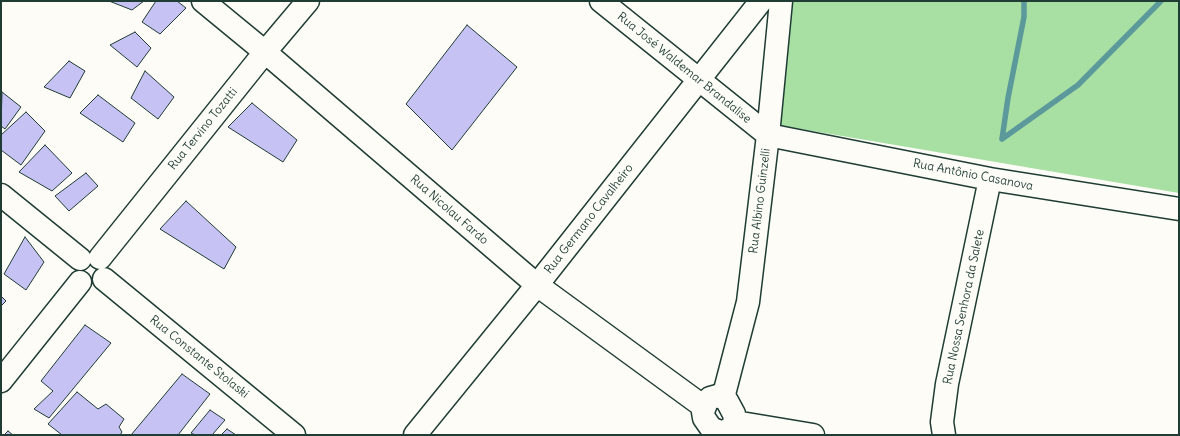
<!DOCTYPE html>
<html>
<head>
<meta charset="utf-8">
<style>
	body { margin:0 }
	#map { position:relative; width:1180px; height:436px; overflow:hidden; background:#fdfcf7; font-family:Delius,sans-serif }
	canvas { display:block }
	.frame { position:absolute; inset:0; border:2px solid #1f3d34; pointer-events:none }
</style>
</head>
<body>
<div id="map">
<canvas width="1180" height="436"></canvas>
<div class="frame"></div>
</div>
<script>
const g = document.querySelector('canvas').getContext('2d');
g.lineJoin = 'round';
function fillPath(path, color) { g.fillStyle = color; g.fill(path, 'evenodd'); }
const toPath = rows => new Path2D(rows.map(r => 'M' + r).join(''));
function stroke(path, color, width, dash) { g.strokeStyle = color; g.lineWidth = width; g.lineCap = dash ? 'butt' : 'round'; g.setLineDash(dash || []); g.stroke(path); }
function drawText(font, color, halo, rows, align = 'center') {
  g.font = font + ' Delius,sans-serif'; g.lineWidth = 3.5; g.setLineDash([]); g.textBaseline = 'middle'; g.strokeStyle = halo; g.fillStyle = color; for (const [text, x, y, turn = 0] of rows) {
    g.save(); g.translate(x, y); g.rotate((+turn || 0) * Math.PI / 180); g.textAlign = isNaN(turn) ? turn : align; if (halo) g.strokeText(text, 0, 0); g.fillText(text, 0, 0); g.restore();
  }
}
fillPath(toPath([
	[788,1,1179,1,1179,193,777,125]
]), '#a8e0a4');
stroke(toPath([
	[1002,139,1078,85,1161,1],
	[1002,139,1008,98,1024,17,1024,1]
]), '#5c999b', 5.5);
const building = toPath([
	[109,1,144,1,132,10,109,1],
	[156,1,177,1,186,8,160,34,142,22,156,1],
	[467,25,517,67,452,150,406,104,467,25],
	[135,32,151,48,137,67,110,45,135,32],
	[69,61,85,71,70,98,44,87,69,61],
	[145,71,174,97,158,119,131,98,145,71],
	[2,92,21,107,5,129,1,126,2,92],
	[98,95,135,123,123,142,80,113,98,95],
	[252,103,297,140,283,162,228,127,252,103],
	[26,112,45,131,21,165,1,150,1,135,26,112],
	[45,145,72,173,52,191,19,172,45,145],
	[86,173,98,186,69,211,55,196,86,173],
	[186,201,236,247,224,269,160,229,186,201],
	[25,237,44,262,26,290,4,274,25,237],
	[1,296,6,301,1,306,1,296],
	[85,325,111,343,49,418,34,409,53,391,41,381,85,325],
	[182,374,210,394,178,435,131,435,182,374],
	[77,392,98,409,106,404,124,419,119,427,122,432,120,435,62,435,48,424,77,392],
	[210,410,225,420,212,435,195,435,191,433,210,410],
	[227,429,236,435,221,435,227,429],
	[8,431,13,435,4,435,8,431]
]);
fillPath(building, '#c6c2f4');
stroke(building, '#1f3d34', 1);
const street = toPath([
	[203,1,265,52],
	[601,1,768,135,990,179,1179,209],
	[723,398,748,302,768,135,781,1],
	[415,435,537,285,761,1],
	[944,435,942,422,947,384,990,179]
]);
const secondary = toPath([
	[265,52,537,285,704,407],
	[1,195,80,259],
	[100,258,265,52,308,1],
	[104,279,294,435],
	[1,381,80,282],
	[717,396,723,398,727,401,734,414,735,422,731,428,724,432,718,431,711,428,704,418,703,412,707,401,710,398,717,396],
	[735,422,813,435]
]);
stroke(street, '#1f3d34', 25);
stroke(secondary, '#1f3d34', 25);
stroke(street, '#fdfcf7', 22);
stroke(secondary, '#fdfcf7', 22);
drawText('12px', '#1f3d34', '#fdfcf7', [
	["Rua José Waldemar Brandalise",684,68,39],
	["Rua Tervino Tozatti",203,129,-51],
	["Rua Antônio Casanova",973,175,11],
	["Rua Albino Guinzelli",760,201,-83],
	["Rua Nicolau Fardo",449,210,41],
	["Rua Germano Cavalheiro",589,219,-52],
	["Rua Nossa Senhora da Salete",964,307,-78],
	["Rua Constante Stolaski",199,357,39]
]);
</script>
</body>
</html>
